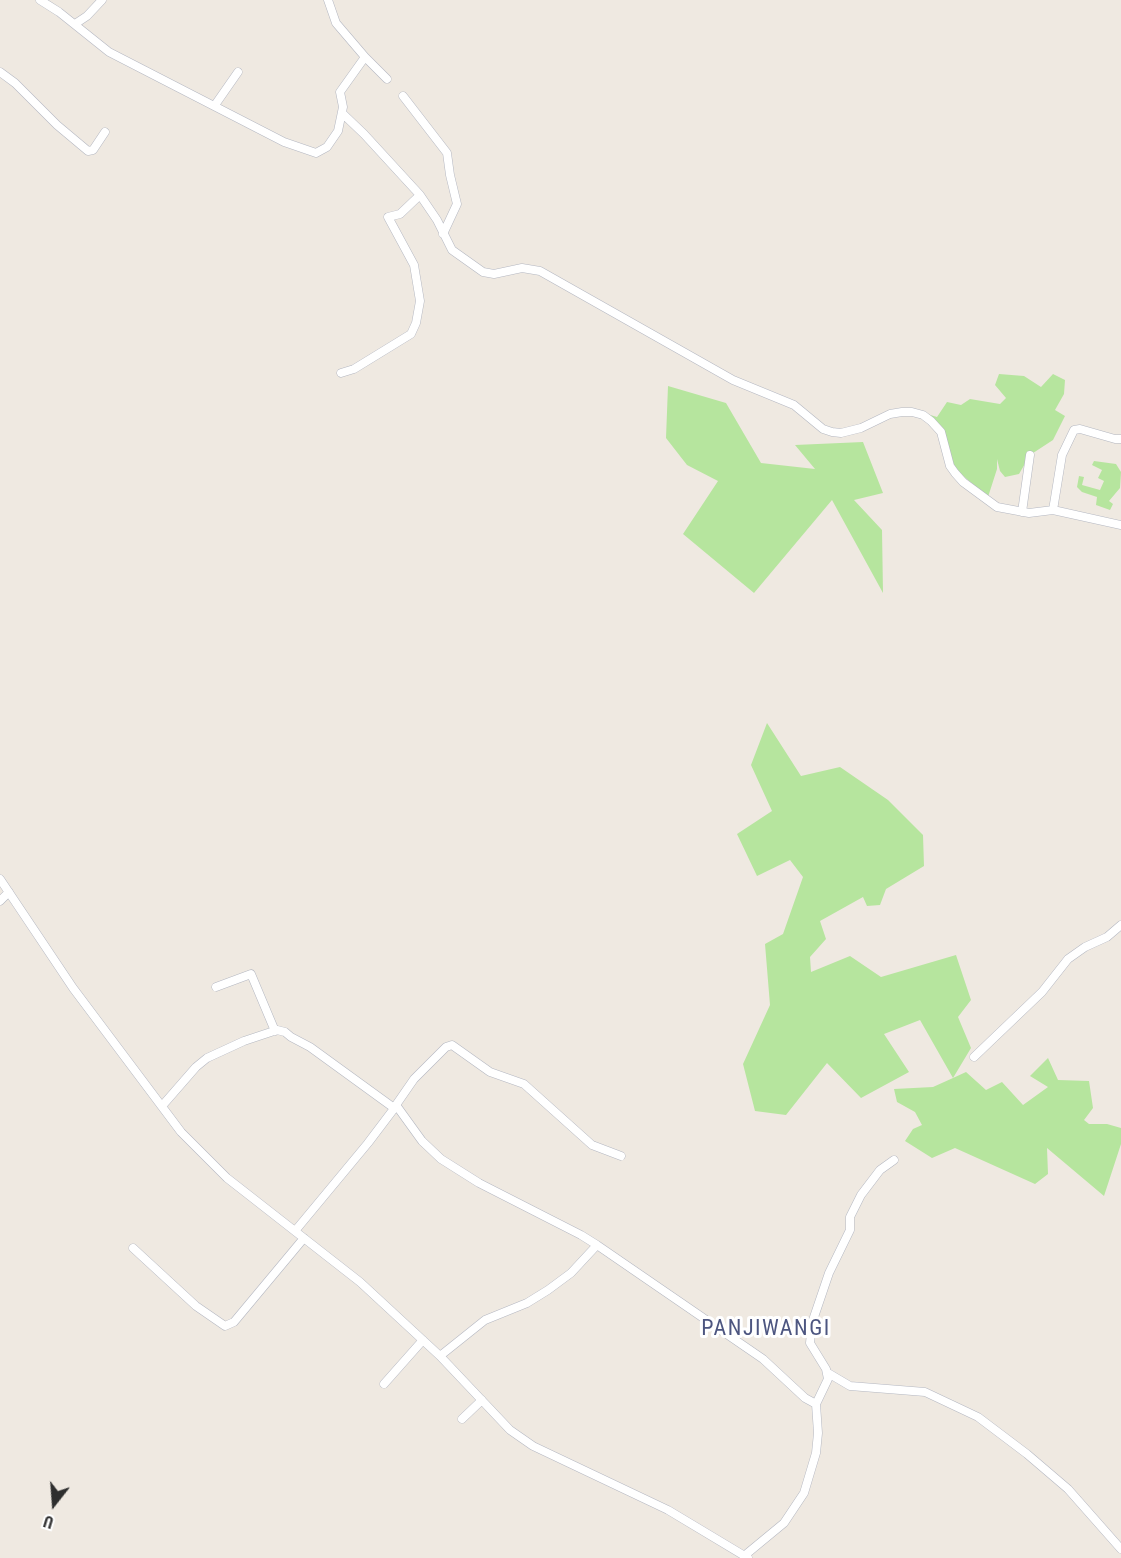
<!DOCTYPE html>
<html>
<head>
<meta charset="utf-8">
<style>
	body { margin:0 }
	#map { position:relative; width:1121px; height:1558px; overflow:hidden; background:#efe9e1; font-family:"Roboto Condensed",sans-serif }
	canvas { display:block }
	.north { position:absolute; left:24px; top:1474px; width:60px; height:60px; -webkit-text-stroke:4px #fff; paint-order:stroke; rotate:197deg; font-size:16px; font-weight:700; line-height:24px; text-align:center; color:#2e2e2e }
	.north::after { content:''; display:block; margin:auto; width:21px; height:27px; background:#2e2e2e; clip-path:polygon(50% 0,100% 100%,50% 72%,0 100%) }
</style>
</head>
<body>
<div id="map">
<canvas width="1121" height="1558"></canvas>
<div class="north">U</div>
</div>
<script>
const g = document.querySelector('canvas').getContext('2d');
g.lineJoin = 'round';
function fillPath(path, color) { g.fillStyle = color; g.fill(path, 'evenodd'); }
const toPath = rows => new Path2D(rows.map(r => 'M' + r).join(''));
function stroke(path, color, width, dash) { g.strokeStyle = color; g.lineWidth = width; g.lineCap = dash ? 'butt' : 'round'; g.setLineDash(dash || []); g.stroke(path); }
function drawText(font, color, halo, rows, align = 'center') {
  g.font = font + ' "Roboto Condensed",sans-serif'; g.lineWidth = 6; g.setLineDash([]); g.textBaseline = 'middle'; g.strokeStyle = halo; g.fillStyle = color; for (const [text, x, y, turn = 0] of rows) {
    g.save(); g.translate(x, y); g.rotate((+turn || 0) * Math.PI / 180); g.textAlign = isNaN(turn) ? turn : align; if (halo) g.strokeText(text, 0, 0); g.fillText(text, 0, 0); g.restore();
  }
}
fillPath(toPath([
	[999,374,1024,376,1041,387,1053,374,1065,380,1064,394,1055,410,1065,416,1053,440,1030,455,1019,474,1005,477,1000,471,997,459,997,469,988,497,955,469,927,414,937,417,947,402,961,405,970,399,1000,404,1006,398,995,385],
	[668,386,726,403,761,463,815,469,795,445,863,442,883,493,854,500,882,530,883,593,832,500,754,593,683,534,718,481,687,465,666,438],
	[1094,461,1116,464,1121,472,1120,488,1109,501,1113,504,1110,510,1096,505,1097,497,1082,492,1077,487,1079,476,1084,477,1082,485,1100,490,1104,481,1098,478,1102,470,1092,465],
	[767,723,801,776,840,767,888,800,923,835,924,866,886,889,880,905,867,906,863,897,820,921,826,939,810,957,811,972,850,956,881,977,956,955,971,1000,958,1017,971,1048,953,1078,966,1072,986,1090,1002,1082,1023,1105,1048,1087,1030,1076,1048,1058,1058,1080,1089,1081,1093,1108,1084,1120,1089,1124,1107,1124,1121,1128,1121,1144,1104,1196,1047,1148,1048,1174,1035,1184,955,1148,932,1158,905,1141,913,1129,922,1125,915,1112,897,1102,894,1089,933,1087,953,1078,920,1020,884,1034,909,1072,861,1098,827,1063,786,1115,755,1111,743,1064,770,1005,765,944,783,934,803,877,790,860,757,876,737,834,772,811,751,765]
]), '#b6e59e');
const street = toPath([
	[40,0,59,12,109,52,284,142,316,153,327,147,338,131,343,107,340,92,365,57,336,23,328,0],
	[75,24,87,16,102,0],
	[365,57,387,79],
	[0,72,15,83,57,125,88,151,93,150,105,132],
	[403,96,447,153,450,175,457,204,443,234],
	[215,105,238,72],
	[343,114,364,134,420,195,437,220,452,250,483,272,494,274,522,268,540,271,733,380,794,405,823,429,832,432,841,433,861,428,890,414,902,412,912,412,923,415,931,421,941,432,950,466,955,473,963,482,997,507,1029,513,1053,510,1121,525],
	[341,373,354,369,411,334,416,323,420,301,414,265,388,217,400,214,420,195],
	[1053,510,1062,455,1074,430,1080,429,1115,439,1121,439],
	[1022,512,1030,455],
	[0,879,73,988,181,1132,227,1178,360,1282,440,1356,510,1430,533,1446,668,1510,748,1558],
	[0,901,9,892],
	[216,987,251,974,275,1031],
	[974,1057,1042,992,1068,959,1085,947,1107,937,1121,925],
	[162,1106,196,1067,207,1058,244,1041,277,1030,285,1032,291,1037,310,1047,394,1108],
	[295,1231,368,1143,396,1106],
	[597,1245,581,1235,479,1183,441,1159,422,1141,396,1105,414,1079,446,1047,452,1045,490,1072,524,1084,592,1145,621,1156],
	[133,1248,196,1306,225,1326,234,1322,304,1238],
	[440,1356,485,1320,527,1303,548,1290,571,1273,597,1245,763,1359,805,1398,816,1404],
	[828,1373,850,1386,925,1392,978,1417,1027,1454,1068,1489,1121,1549],
	[384,1384,423,1340],
	[462,1419,482,1400],
	[744,1556,784,1523,804,1493,816,1453,818,1433,816,1404,828,1379,826,1369,810,1343,812,1323,829,1273,850,1230,850,1217,861,1195,880,1170,894,1160]
]);
stroke(street, '#b4b7c1', 9);
stroke(street, '#fff', 8);
g.letterSpacing = '1.5px';
drawText('22px', '#4d5680', '#fff', [
	["PANJIWANGI",766,1329]
]);
g.letterSpacing = '0px';
</script>
</body>
</html>
